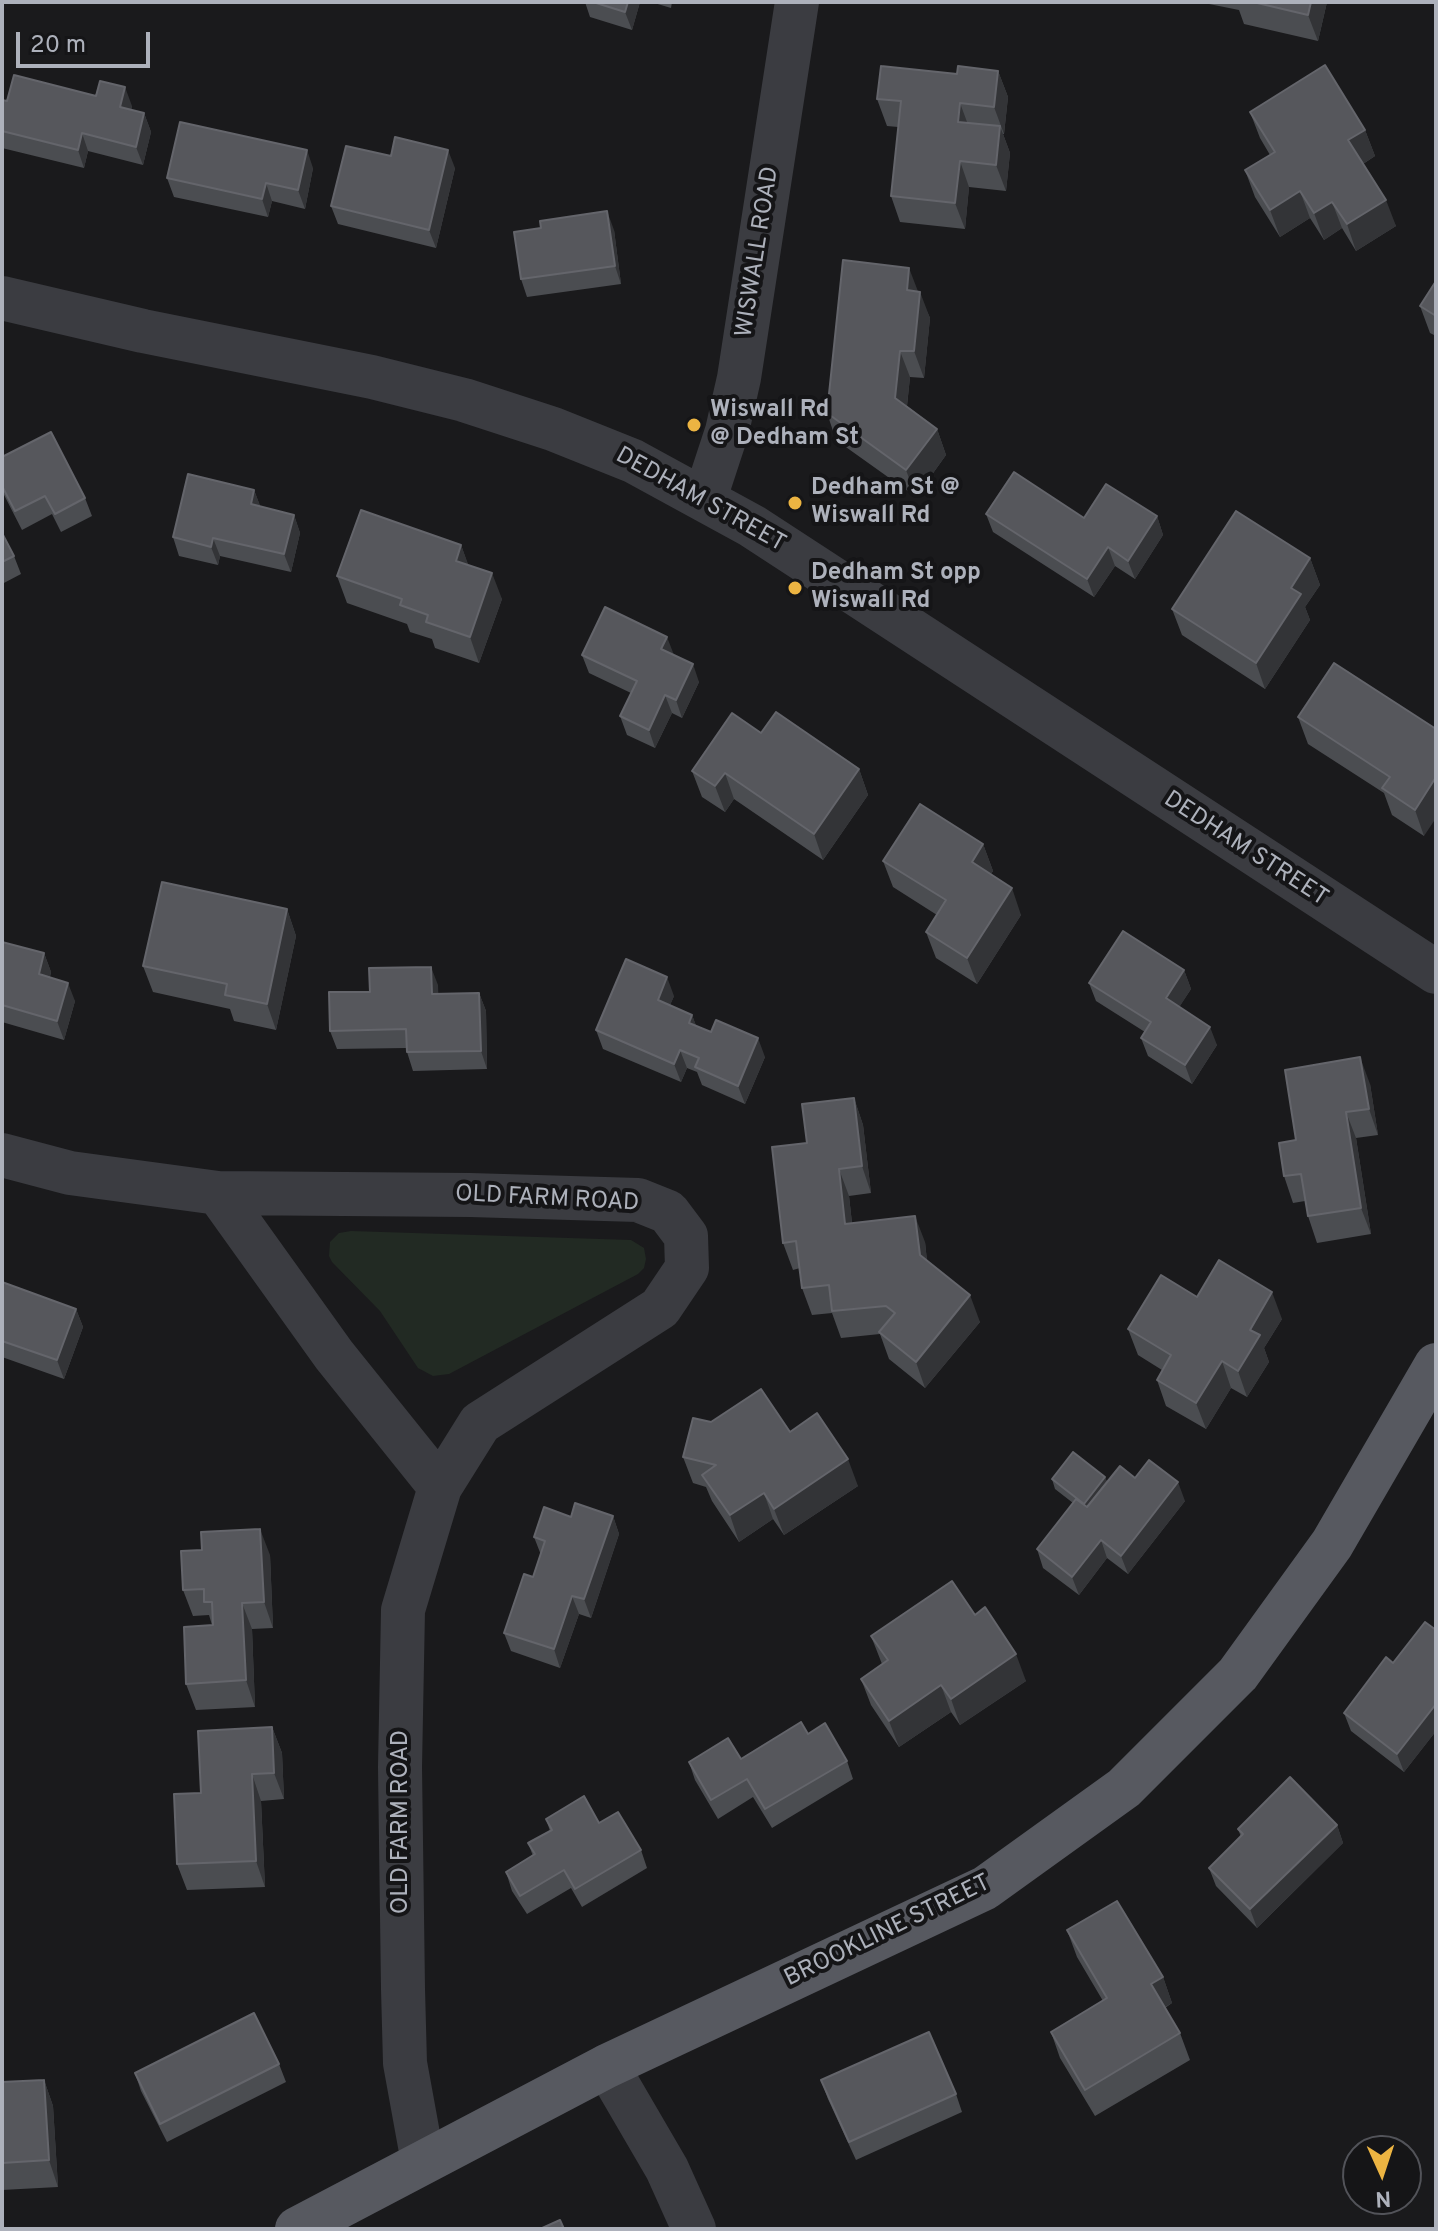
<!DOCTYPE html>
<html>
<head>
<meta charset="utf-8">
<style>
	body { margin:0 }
	#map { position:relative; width:1438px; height:2231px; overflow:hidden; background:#1a1a1c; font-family:Overpass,sans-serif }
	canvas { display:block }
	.frame { position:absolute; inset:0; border:4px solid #adb1bb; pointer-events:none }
	.north { position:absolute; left:1342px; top:2135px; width:80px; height:80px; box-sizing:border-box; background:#151517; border:2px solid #525359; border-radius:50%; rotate:177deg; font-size:22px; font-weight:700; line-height:32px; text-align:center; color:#adb1bb }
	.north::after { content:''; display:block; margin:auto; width:28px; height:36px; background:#ecb442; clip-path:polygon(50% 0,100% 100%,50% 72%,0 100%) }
	.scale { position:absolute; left:16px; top:32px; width:134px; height:36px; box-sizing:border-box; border:4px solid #adb1bb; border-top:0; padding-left:10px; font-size:24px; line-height:28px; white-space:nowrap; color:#adb1bb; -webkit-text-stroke:6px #151517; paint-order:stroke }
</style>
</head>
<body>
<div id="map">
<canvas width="1438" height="2231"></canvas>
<div class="frame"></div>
<div class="north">N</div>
<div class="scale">20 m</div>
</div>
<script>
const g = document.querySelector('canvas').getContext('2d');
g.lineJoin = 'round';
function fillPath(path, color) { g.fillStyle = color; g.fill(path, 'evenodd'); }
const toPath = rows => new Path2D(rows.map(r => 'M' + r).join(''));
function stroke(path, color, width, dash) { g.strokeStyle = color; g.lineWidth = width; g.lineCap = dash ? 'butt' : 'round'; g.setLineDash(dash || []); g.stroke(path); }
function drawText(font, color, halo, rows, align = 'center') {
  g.font = font + ' Overpass,sans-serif'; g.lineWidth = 8; g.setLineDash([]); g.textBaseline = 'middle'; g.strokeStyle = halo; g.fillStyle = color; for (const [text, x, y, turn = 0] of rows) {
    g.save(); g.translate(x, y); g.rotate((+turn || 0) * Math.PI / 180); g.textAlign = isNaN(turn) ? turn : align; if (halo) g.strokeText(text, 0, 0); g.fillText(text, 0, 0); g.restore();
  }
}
fillPath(toPath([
	[351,1231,631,1240,644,1248,646,1259,644,1268,638,1274,449,1374,433,1376,418,1368,380,1311,332,1262,329,1256,330,1242,339,1233]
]), '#222a23');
stroke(toPath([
	[2,298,143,331,372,377,464,400,553,429,633,461,752,526,1436,972],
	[705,498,727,431,739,378,797,2],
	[2,1155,70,1173,218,1193,334,1355,440,1487,403,1610,400,1767,403,1989,405,2063,423,2162],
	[218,1193,470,1195,638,1200,668,1212,686,1236,687,1268,660,1308,480,1423,440,1487],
	[607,2066,667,2169,694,2229]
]), '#3b3c41', 44);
stroke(toPath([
	[297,2229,607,2066,985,1888,1124,1788,1238,1674,1332,1544,1436,1365]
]), '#575960', 44);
fillPath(toPath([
	[585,2,640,2,632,30,590,17],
	[651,2,672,2,671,8],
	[1208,2,1327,2,1318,41,1244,24,1239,10,1209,4],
	[998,71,1008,97,1004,134,1003,134,1010,153,1006,191,969,187,965,229,900,222,891,196,898,127,887,126,877,99,957,74],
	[2,100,132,106,131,110,144,113,151,132,143,165,88,151,84,168,2,148],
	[1250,112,1365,130,1375,156,1363,164,1396,226,1356,251,1342,228,1324,240,1310,218,1280,237,1255,197,1245,170,1270,155,1260,138],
	[391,156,455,168,436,248,338,224,331,206],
	[313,168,305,209,272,201,268,217,174,197,167,178],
	[614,230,621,284,527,297,521,279],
	[1436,281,1436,336,1430,333,1420,306],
	[918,292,930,318,924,378,910,377,907,406,937,429,946,455,916,497,836,440,827,413],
	[2,457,85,498,92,516,61,532,52,514,22,530,2,491],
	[254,490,260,506,294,515,300,533,291,572,220,556,218,565,179,556,173,537],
	[986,514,1084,518,1157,516,1163,535,1135,579,1115,566,1094,597,993,532],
	[2,533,14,556,21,574,2,584],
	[461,545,468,565,502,599,479,663,435,648,432,639,410,632,407,624,347,603,337,576],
	[1310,558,1320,585,1305,607,1310,620,1265,689,1182,635,1172,609],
	[582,655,674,655,699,682,682,718,672,713,655,748,627,735,620,716,631,693,589,673],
	[1298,717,1436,729,1424,836,1392,815,1384,793,1308,744],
	[761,733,859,769,868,795,823,860,734,799,725,812,702,797,692,771],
	[983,844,993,871,991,874,1021,915,977,984,936,958,926,932,937,915,893,887,883,861],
	[287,909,296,936,276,1030,234,1021,230,1009,153,992,143,966],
	[2,942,44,953,51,972,50,977,75,1001,64,1040,2,1022],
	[1184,970,1191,989,1179,1007,1217,1045,1192,1084,1148,1056,1141,1038,1145,1032,1096,1001,1089,983],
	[438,985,438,993,479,993,486,1011,487,1069,413,1071,407,1052,406,1048,337,1049,330,1031,370,992],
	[674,996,670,1005,692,1015,696,1026,765,1057,745,1104,702,1085,697,1072,687,1068,681,1082,603,1049,596,1030],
	[1370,1084,1378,1135,1356,1138,1371,1234,1317,1243,1308,1216,1305,1201,1293,1203,1284,1176,1296,1140],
	[854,1098,863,1125,871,1193,849,1196,852,1223,925,1242,927,1261,980,1322,925,1388,889,1359,880,1334,841,1338,832,1313,812,1315,802,1288,800,1268,793,1270,783,1243,807,1143],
	[2,1282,76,1309,83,1327,64,1379,2,1357],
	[1197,1297,1282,1319,1264,1348,1269,1362,1247,1397,1231,1388,1206,1429,1166,1406,1157,1380,1162,1370,1138,1355,1128,1329],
	[711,1422,790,1432,858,1486,784,1535,773,1519,739,1542,712,1501,706,1487,693,1483,683,1457],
	[1105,1477,1107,1482,1135,1478,1185,1501,1128,1574,1107,1558,1079,1595,1043,1568,1037,1549,1073,1503,1055,1489,1052,1479],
	[613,1516,619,1534,591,1618,579,1614,560,1668,511,1651,504,1633,533,1577,541,1555,534,1537,571,1517],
	[270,1555,273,1628,252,1629,255,1707,196,1710,186,1684,212,1625,209,1615,193,1616,183,1590],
	[975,1615,1026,1681,960,1725,951,1712,899,1747,871,1705,861,1679,882,1664,871,1636],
	[1436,1630,1436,1731,1404,1772,1351,1731,1344,1713,1393,1663],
	[272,1727,282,1753,284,1799,261,1801,265,1887,187,1890,177,1864,201,1793],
	[808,1734,847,1761,853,1779,772,1828,753,1797,718,1819,695,1780,689,1762,741,1759],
	[546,1819,599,1823,641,1850,647,1868,582,1907,571,1888,527,1914,512,1891,506,1872,533,1856,528,1843,550,1831],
	[1337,1825,1343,1843,1257,1928,1216,1886,1209,1868,1241,1837,1238,1829],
	[1067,1930,1163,1977,1172,2003,1165,2008,1180,2033,1190,2060,1095,2116,1060,2058,1051,2032,1103,2001,1077,1957],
	[279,2064,286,2082,167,2142,141,2091,135,2073],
	[44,2080,53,2106,58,2187,2,2190,2,2082],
	[821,2080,956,2094,962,2112,856,2160,828,2099]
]), '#4b4d51');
fillPath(toPath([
	[628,2,640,2,632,30,625,12],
	[1311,2,1327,2,1318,41,1308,15],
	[998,71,1008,97,1004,134,994,107],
	[125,87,132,106,127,125,120,107],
	[960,103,970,130,958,122],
	[144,113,151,132,143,165,136,147],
	[1000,126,1010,153,1006,191,996,165],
	[1365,130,1375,156,1358,167,1348,140],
	[82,133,88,151,84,168,78,150],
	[307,150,313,168,305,209,298,190],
	[448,150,455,168,436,248,429,230],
	[960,161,969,187,965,229,955,203],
	[266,183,272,201,268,217,262,199],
	[1300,191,1310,218,1280,237,1270,210],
	[1386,200,1396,226,1356,251,1347,224],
	[1332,202,1342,228,1324,240,1314,213],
	[607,211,614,230,621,284,615,266],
	[909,268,919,294,907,290],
	[920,292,930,318,924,378,914,351],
	[900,351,910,377,905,424,895,398],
	[937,429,946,455,916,497,906,470],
	[254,490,261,508,251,504],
	[294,515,300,533,291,572,284,554],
	[1157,516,1163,535,1135,579,1128,561],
	[213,538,220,556,218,565,211,547],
	[461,545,471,572,456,561],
	[1108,547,1115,566,1094,597,1087,579],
	[1310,558,1320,585,1305,607,1310,620,1265,689,1256,663,1291,588],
	[492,573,502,599,479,663,470,637],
	[667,637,674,655,661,649],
	[693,664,699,682,682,718,676,700],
	[665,695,672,713,655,748,649,730],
	[859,769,868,795,823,860,814,834],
	[725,773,734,799,725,812,715,786],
	[1436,777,1436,818,1424,836,1415,810],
	[983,844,993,871,981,888,972,862],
	[1012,888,1021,915,977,984,967,958],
	[287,909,296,936,276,1030,267,1004],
	[44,953,51,972,45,992,39,974],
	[431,967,438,985,439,1012,432,994],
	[1184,970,1191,989,1173,1017,1166,998],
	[667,977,674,996,664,1019,658,1000],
	[68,983,75,1001,64,1040,57,1021],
	[479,993,486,1011,487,1069,481,1051],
	[692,1015,699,1033,689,1023],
	[1210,1027,1217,1045,1192,1084,1185,1065],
	[758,1038,765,1057,745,1104,738,1086],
	[680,1050,687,1068,681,1082,674,1064],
	[1360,1057,1370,1084,1378,1135,1369,1109],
	[854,1098,863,1125,871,1193,862,1166],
	[1346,1112,1356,1138,1371,1234,1361,1208],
	[839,1169,849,1196,855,1251,845,1224],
	[915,1216,925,1242,929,1281,920,1255],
	[1272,1292,1282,1319,1264,1348,1269,1362,1247,1397,1238,1371,1250,1330],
	[970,1295,980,1322,925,1388,916,1362],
	[76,1309,83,1327,64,1379,57,1360],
	[1222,1361,1231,1388,1206,1429,1196,1403],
	[848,1459,858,1486,784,1535,774,1509],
	[1105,1477,1109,1487,1087,1513,1084,1504],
	[1178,1482,1185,1501,1128,1574,1121,1556],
	[764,1493,773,1519,739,1542,730,1515],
	[613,1516,619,1534,591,1618,584,1599],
	[260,1529,270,1555,273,1628,264,1602],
	[1101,1540,1107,1558,1079,1595,1072,1577],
	[572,1596,579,1614,560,1668,554,1649],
	[242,1603,252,1629,255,1707,246,1680],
	[1016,1654,1026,1681,960,1725,951,1699],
	[941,1685,951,1712,899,1747,889,1721],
	[1436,1704,1436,1731,1404,1772,1397,1754],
	[272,1727,282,1753,284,1799,274,1773],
	[252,1774,261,1801,265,1887,256,1861],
	[1337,1825,1343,1843,1257,1928,1250,1909],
	[1163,1977,1172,2003,1160,2010,1151,1984],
	[44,2080,53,2106,58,2187,49,2160]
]), '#333437');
const building = toPath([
	[593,2,628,2,625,12,593,2],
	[1253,2,1311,2,1308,15,1253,2],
	[1325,65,1365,130,1348,140,1386,200,1347,224,1332,202,1314,213,1300,191,1270,210,1245,170,1275,152,1250,112,1325,65],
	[881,66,957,74,958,66,998,71,994,107,960,103,958,122,1000,126,996,165,960,161,955,203,891,196,901,101,877,99,881,66],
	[14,75,96,96,100,81,125,87,120,107,144,113,136,147,82,133,78,150,2,131,2,100,7,101,14,75],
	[180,122,307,150,298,190,266,183,262,199,167,178,180,122],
	[395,137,448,150,429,230,331,206,346,146,391,156,395,137],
	[607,211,615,266,521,279,514,232,541,228,540,221,607,211],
	[843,260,909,268,907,290,920,292,914,351,900,351,895,398,937,429,906,470,827,413,843,260],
	[1436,281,1436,316,1420,306,1436,281],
	[51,432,85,498,55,514,45,496,15,511,2,486,2,457,51,432],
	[1014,472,1084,518,1106,484,1157,516,1128,561,1108,547,1087,579,986,514,1014,472],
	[188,474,254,490,251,504,294,515,284,554,213,538,211,547,173,537,188,474],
	[361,510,461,545,456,561,492,573,470,637,426,622,428,615,400,605,402,599,337,576,361,510],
	[1236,511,1310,558,1291,588,1301,594,1256,663,1172,609,1236,511],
	[2,533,14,556,2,562,2,533],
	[605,607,667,637,661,649,693,664,676,700,665,695,649,730,620,716,637,681,582,655,605,607],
	[1334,663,1436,729,1436,777,1415,810,1382,788,1390,777,1298,717,1334,663],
	[776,712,859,769,814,834,725,773,715,786,692,771,732,713,761,733,776,712],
	[920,804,983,844,972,862,1012,888,967,958,926,932,946,900,883,861,920,804],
	[162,882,287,909,267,1004,225,995,227,984,143,966,162,882],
	[1123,931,1184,970,1166,998,1210,1027,1185,1065,1141,1038,1151,1022,1089,983,1123,931],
	[2,942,44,953,39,974,68,983,57,1021,2,1005,2,942],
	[626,959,667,977,658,1000,692,1015,689,1023,711,1032,716,1020,758,1038,738,1086,695,1067,699,1058,680,1050,674,1064,596,1030,626,959],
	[431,967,432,994,479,993,481,1051,407,1052,406,1029,330,1031,329,992,370,992,369,968,431,967],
	[1360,1057,1369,1109,1346,1112,1361,1208,1308,1216,1301,1174,1284,1176,1279,1143,1296,1140,1285,1070,1360,1057],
	[854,1098,862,1166,839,1169,845,1224,915,1216,920,1255,970,1295,916,1362,879,1332,895,1313,886,1306,832,1311,829,1285,802,1288,796,1241,783,1243,772,1147,807,1143,802,1104,854,1098],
	[1219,1260,1272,1292,1250,1330,1260,1335,1238,1371,1222,1361,1196,1403,1157,1380,1171,1355,1128,1329,1161,1275,1197,1297,1219,1260],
	[2,1282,76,1309,57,1360,2,1341,2,1282],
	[761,1389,790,1432,817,1413,848,1459,774,1509,764,1493,730,1515,702,1475,716,1465,683,1457,693,1418,711,1422,761,1389],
	[1073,1452,1105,1477,1084,1504,1052,1479,1073,1452],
	[1149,1460,1178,1482,1121,1556,1101,1540,1072,1577,1037,1549,1076,1499,1087,1507,1120,1466,1135,1478,1149,1460],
	[575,1503,613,1516,584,1599,572,1596,554,1649,504,1633,524,1574,533,1577,545,1541,534,1537,544,1507,571,1517,575,1503],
	[260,1529,264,1602,242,1603,246,1680,186,1684,184,1627,213,1625,212,1602,204,1602,204,1589,183,1590,181,1551,202,1550,201,1532,260,1529],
	[952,1581,975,1615,985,1607,1016,1654,951,1699,941,1685,889,1721,861,1679,888,1660,871,1636,952,1581],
	[1425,1622,1436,1630,1436,1704,1397,1754,1344,1713,1386,1657,1393,1663,1425,1622],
	[801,1722,808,1734,825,1723,847,1761,765,1809,747,1779,711,1800,689,1762,728,1738,741,1759,801,1722],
	[272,1727,274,1773,252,1774,256,1861,177,1864,174,1794,201,1793,198,1731,272,1727],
	[1290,1777,1337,1825,1250,1909,1209,1868,1243,1834,1238,1829,1290,1777],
	[584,1796,599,1823,618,1812,641,1850,575,1889,564,1870,520,1896,506,1872,535,1854,528,1843,552,1830,546,1819,584,1796],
	[1117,1901,1163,1977,1151,1984,1180,2033,1085,2090,1051,2032,1107,1998,1067,1930,1117,1901],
	[254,2013,279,2064,160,2124,135,2073,254,2013],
	[929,2032,956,2094,849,2142,821,2080,929,2032],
	[44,2080,49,2160,2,2163,2,2082,44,2080],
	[560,2220,564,2229,540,2229,560,2220]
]);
fillPath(building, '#56575c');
stroke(building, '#64656b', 2);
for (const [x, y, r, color] of [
	[694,425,8,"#ecb442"],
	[795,503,8,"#ecb442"],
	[795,588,8,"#ecb442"]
]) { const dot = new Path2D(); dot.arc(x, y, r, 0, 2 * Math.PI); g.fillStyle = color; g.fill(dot); stroke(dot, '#151517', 3); }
drawText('24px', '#adb1bb', '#151517', [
	["WISWALL ROAD",759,252,-81],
	["DEDHAM STREET",700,501,29],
	["DEDHAM STREET",1245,850,33],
	["OLD FARM ROAD",547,1200,3],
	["OLD FARM ROAD",402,1822,-90],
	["BROOKLINE STREET",888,1932,-26]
]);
drawText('bold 24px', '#adb1bb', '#151517', [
	["Wiswall Rd",710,411],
	["@ Dedham St",710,439],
	["Dedham St @",811,489],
	["Wiswall Rd",811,517],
	["Dedham St opp",811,574],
	["Wiswall Rd",811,602]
], 'left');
</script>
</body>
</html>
